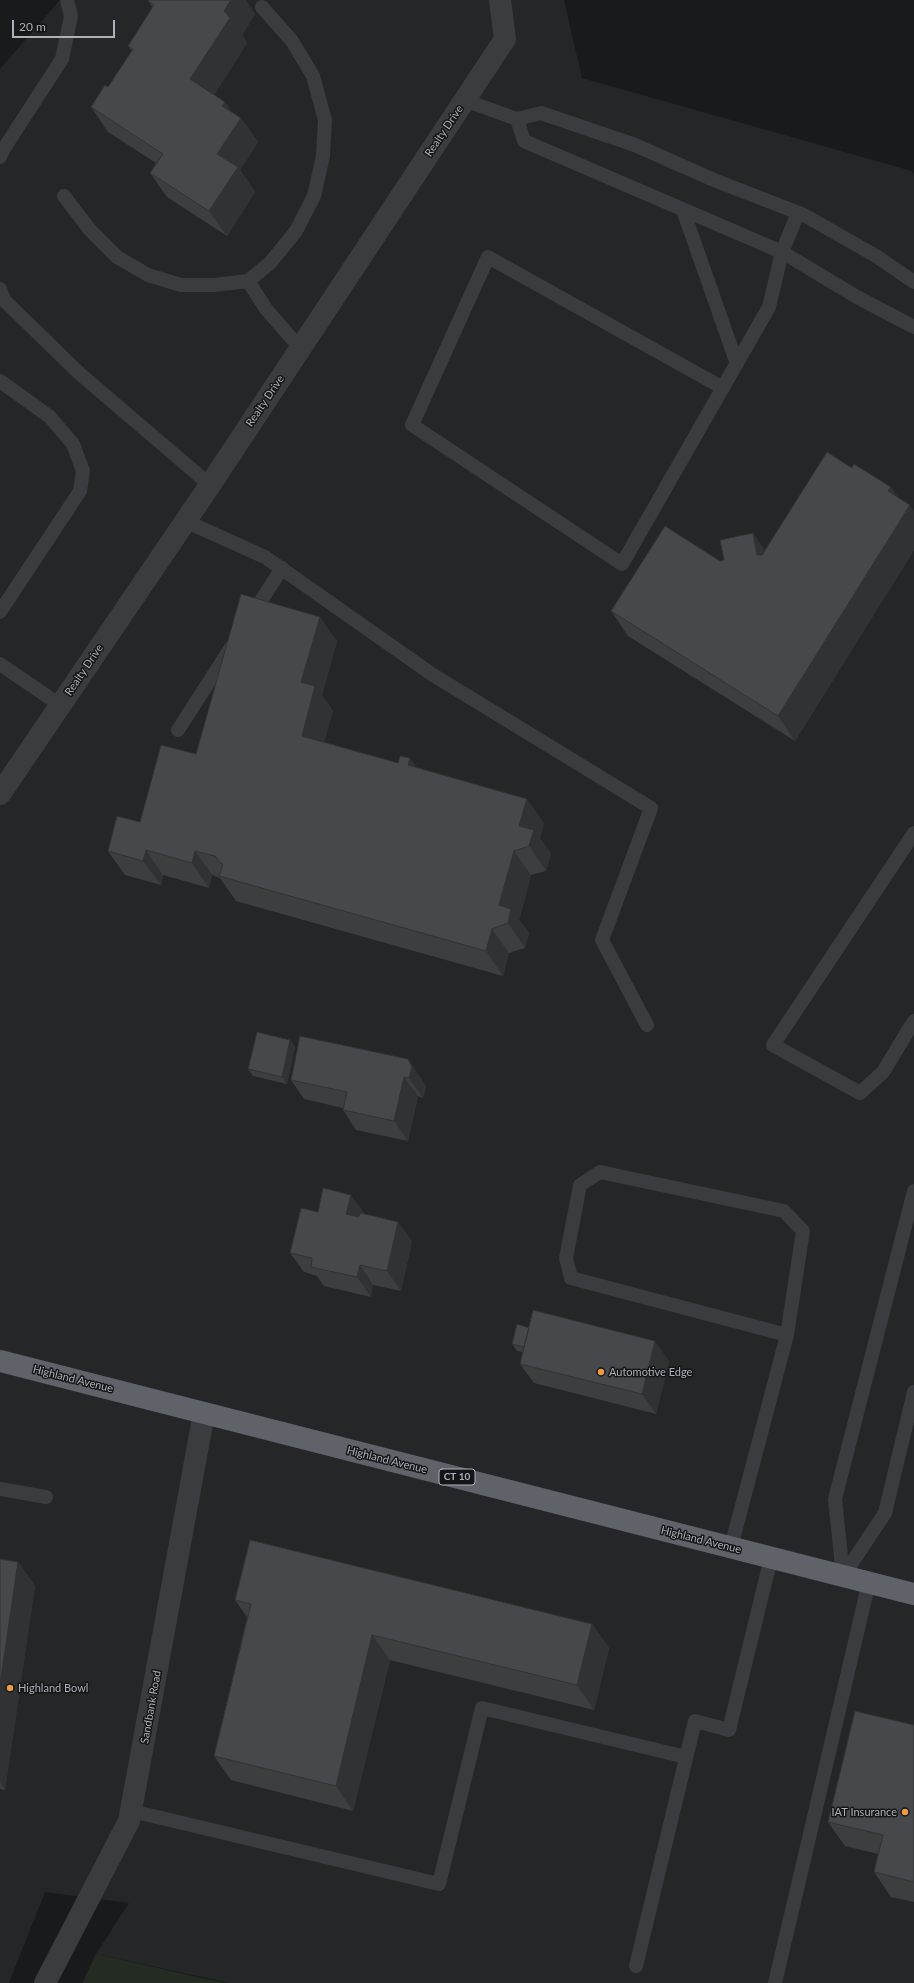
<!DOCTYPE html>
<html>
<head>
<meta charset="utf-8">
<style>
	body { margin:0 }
	#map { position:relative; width:914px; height:1983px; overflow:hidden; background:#191a1b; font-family:Lato,sans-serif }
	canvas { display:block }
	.scale { position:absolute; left:12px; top:20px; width:103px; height:18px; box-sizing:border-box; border:2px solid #acb2ba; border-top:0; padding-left:5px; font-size:12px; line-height:14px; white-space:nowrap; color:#acb2ba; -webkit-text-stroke:3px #141516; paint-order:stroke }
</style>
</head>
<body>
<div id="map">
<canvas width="914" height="1983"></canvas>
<div class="scale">20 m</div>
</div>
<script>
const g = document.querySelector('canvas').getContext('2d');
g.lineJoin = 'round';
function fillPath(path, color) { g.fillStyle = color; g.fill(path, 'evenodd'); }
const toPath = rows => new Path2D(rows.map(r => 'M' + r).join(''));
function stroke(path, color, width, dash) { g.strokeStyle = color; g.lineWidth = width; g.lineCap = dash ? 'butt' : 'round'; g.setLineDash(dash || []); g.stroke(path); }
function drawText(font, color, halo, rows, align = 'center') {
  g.font = font + ' Lato,sans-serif'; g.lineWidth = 3; g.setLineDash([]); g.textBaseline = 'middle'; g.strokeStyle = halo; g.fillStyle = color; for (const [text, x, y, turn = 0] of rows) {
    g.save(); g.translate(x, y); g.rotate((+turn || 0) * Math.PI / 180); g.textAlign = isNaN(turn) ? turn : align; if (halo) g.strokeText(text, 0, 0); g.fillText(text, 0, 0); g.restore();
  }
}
fillPath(toPath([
	[60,0,564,0,582,78,912,171,914,174,914,1983,230,1983,96,1954,129,1903,45,1892,9,1983,0,1983,0,69]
]), '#252628');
fillPath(toPath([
	[96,1954,224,1983,82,1983]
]), '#232b23');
stroke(toPath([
	[464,100,517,119,541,113,635,145,714,180,804,215,876,256,914,282],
	[517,119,524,141,782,252,857,297,914,327],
	[0,157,3,150,62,59,71,16,67,0],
	[64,196,90,230,117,257,148,275,181,285,214,285,248,281,266,309,300,348],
	[683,210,737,364],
	[248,281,270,263,296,231,314,196,323,156,325,120,313,76,292,41,262,7],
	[0,289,4,300,79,373,210,485],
	[0,381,50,417,73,444,83,471,80,491,0,612],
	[723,388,488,257,412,425,622,564,769,307,782,252,798,213],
	[185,521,265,557,433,675,651,808,602,940,647,1025],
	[252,615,282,568],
	[0,664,60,705],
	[178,730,232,646],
	[914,833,773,1045,860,1093,883,1072,914,1021],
	[0,1489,46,1497],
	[731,1547,787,1335,571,1278,566,1258,580,1185,600,1172,784,1211,803,1231,787,1335],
	[843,1576,835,1499,914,1191],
	[843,1576,885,1513,914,1392],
	[132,1811,439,1884,482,1708,686,1757],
	[636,1966,695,1721,729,1730,771,1558],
	[775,1983,869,1582]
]), '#3a3c40', 14);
stroke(toPath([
	[0,794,210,485,505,39,500,0],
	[45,1983,129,1821,204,1413]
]), '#3a3c40', 22);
stroke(toPath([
	[0,1361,914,1594]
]), '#5f6268', 22);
fillPath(toPath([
	[148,1,255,14,242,35,247,43,214,95,225,102,232,113,241,118,258,142,240,170,255,192,227,236,167,197,150,173,156,163,108,132,91,107,108,87,132,51,128,46,153,8],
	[898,497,914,511,914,550,795,741,628,636,611,611,720,561,724,560,753,533,765,551],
	[337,641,322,695,333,711,324,742,416,768,544,823,540,838,551,854,546,871,531,875,519,920,529,933,525,948,509,953,503,976,236,901,220,878,212,875,209,888,163,875,161,885,125,875,108,851,140,822,196,754],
	[300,1036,421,1078,426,1087,423,1098,418,1096,408,1141,356,1130,343,1110,343,1108,304,1099,291,1080],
	[290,1040,295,1047,287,1084,253,1076,248,1069],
	[318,1212,364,1213,412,1241,401,1291,373,1285,371,1297,324,1286,317,1276,304,1272,290,1253],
	[529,1328,669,1361,656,1414,534,1383,520,1364,523,1352,517,1351,512,1344],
	[0,1559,18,1562,35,1586,5,1790,0,1789],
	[235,1600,592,1624,609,1648,594,1710,390,1660,353,1811,231,1780,214,1756,247,1617],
	[914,1725,914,1902,891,1897,874,1872,878,1854,845,1846,828,1822]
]), '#3c3e40');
fillPath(toPath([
	[231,0,246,0,255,14,242,35,247,43,208,104,190,79,224,11],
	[225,102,238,121,241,118,258,142,240,170,255,192,227,236,209,211,217,154,222,106],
	[891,487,907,509,910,505,914,511,914,550,795,741,778,716,888,491],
	[753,533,770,558,757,555],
	[320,617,337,641,322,695,333,711,319,760,302,736,301,682],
	[410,758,427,783,408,765],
	[527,799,544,823,540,838,551,854,546,871,529,846,519,826],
	[146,850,163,875,161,885,143,861],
	[195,851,212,875,209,888,192,863],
	[514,851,531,875,519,920,529,933,525,948,508,923,499,905],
	[492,929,509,953,503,976,486,951],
	[290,1040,295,1047,287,1084,282,1077],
	[408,1059,421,1078,426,1087,423,1098,409,1078],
	[404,1077,418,1096,408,1141,394,1121],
	[351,1195,365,1214,360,1234,346,1214],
	[398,1222,412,1241,401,1291,387,1271],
	[360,1265,373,1285,371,1297,357,1277],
	[655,1341,669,1361,656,1414,642,1394],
	[18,1562,35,1586,5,1790,0,1782,0,1685],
	[592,1624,609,1648,594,1710,577,1685],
	[372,1635,390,1660,353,1811,336,1786]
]), '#313234');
const building = toPath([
	[149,0,231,0,224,11,230,18,190,79,225,102,222,106,241,118,217,154,238,167,209,211,150,173,163,154,91,107,105,85,108,87,133,49,128,46,154,5,148,1,149,0],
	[827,452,852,468,854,464,891,487,888,491,910,505,778,716,611,611,665,526,720,561,724,560,720,540,753,533,757,555,762,555,827,452],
	[241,594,320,617,301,682,315,686,302,736,398,763,400,756,410,758,408,765,527,799,519,826,534,830,529,846,514,851,499,905,511,909,508,923,492,929,486,951,219,876,223,865,215,856,195,851,192,863,146,850,143,861,108,851,117,816,140,822,161,745,196,754,241,594],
	[257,1032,290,1040,282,1077,248,1069,257,1032],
	[300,1036,408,1059,412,1067,409,1078,404,1077,394,1121,343,1110,347,1092,291,1080,300,1036],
	[323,1188,351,1195,346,1214,358,1217,361,1213,398,1222,387,1271,360,1265,357,1277,311,1267,312,1258,290,1253,301,1208,318,1212,323,1188],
	[533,1310,655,1341,642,1394,520,1364,533,1310],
	[517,1324,529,1328,524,1347,512,1344,517,1324],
	[250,1540,592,1624,577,1685,372,1635,336,1786,214,1756,251,1604,235,1600,250,1540],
	[0,1559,18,1562,0,1685,0,1559],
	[855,1711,914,1725,914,1882,874,1872,883,1835,828,1822,855,1711]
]);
fillPath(building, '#46484b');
stroke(building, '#313234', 1);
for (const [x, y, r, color] of [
	[601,1372,4,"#eb9c42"],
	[10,1688,4,"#eb9c42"],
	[905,1812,4,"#eb9c42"]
]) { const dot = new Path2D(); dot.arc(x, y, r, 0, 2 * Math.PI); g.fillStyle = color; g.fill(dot); stroke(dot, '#141516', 1.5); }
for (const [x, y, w] of [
	[457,1477,36]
]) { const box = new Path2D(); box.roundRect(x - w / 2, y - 8, w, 16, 3); g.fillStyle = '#141516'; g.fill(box); stroke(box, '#acb2ba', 1); }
drawText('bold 10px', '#acb2ba', null, [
	["CT 10",457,1477]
]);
drawText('11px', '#acb2ba', '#141516', [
	["Realty Drive",444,131,-56],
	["Realty Drive",265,401,-56],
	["Realty Drive",84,670,-56],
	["Highland Avenue",73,1379,14],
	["Highland Avenue",387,1460,14],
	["Highland Avenue",701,1540,14],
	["Sandbank Road",151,1707,-80]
]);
drawText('11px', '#acb2ba', '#141516', [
	["Automotive Edge",609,1372],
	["Highland Bowl",18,1688],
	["IAT Insurance",897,1812,"right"]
], 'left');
</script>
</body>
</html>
